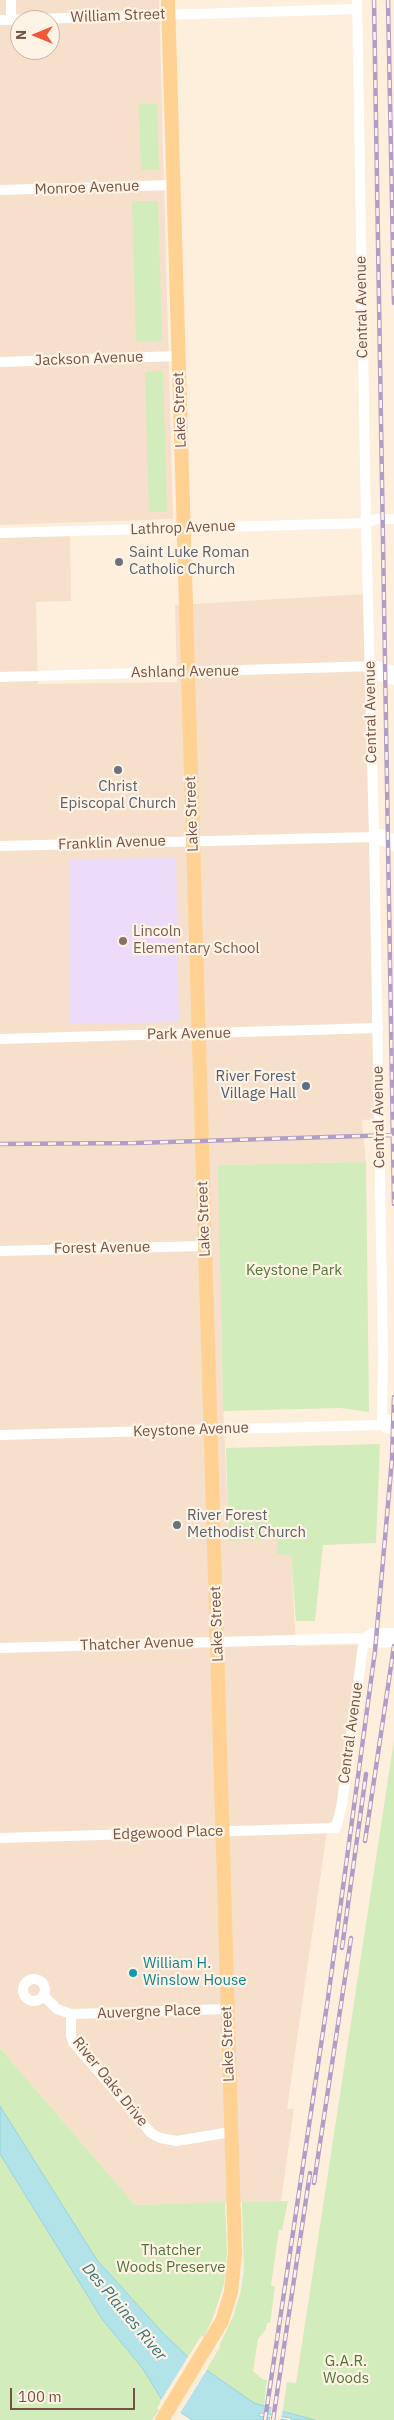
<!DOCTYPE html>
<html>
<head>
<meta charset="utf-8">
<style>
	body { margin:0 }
	#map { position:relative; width:394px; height:2420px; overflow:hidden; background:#feefdd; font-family:"IBM Plex Sans",sans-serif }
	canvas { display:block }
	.north { position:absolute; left:10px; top:10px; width:50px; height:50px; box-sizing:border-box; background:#fff3e5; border:1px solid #c8b3a5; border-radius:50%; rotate:270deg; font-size:14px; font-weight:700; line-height:20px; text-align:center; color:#755344 }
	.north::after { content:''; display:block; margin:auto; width:18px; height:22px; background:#f25738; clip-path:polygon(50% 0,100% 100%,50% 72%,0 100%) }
	.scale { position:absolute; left:10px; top:2388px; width:125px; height:22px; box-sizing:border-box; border:2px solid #755344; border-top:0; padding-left:6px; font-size:15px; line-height:18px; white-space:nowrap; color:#755344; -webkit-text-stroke:4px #fff3e5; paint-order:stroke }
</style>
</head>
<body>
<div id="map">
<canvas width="394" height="2420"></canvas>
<div class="north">N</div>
<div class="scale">100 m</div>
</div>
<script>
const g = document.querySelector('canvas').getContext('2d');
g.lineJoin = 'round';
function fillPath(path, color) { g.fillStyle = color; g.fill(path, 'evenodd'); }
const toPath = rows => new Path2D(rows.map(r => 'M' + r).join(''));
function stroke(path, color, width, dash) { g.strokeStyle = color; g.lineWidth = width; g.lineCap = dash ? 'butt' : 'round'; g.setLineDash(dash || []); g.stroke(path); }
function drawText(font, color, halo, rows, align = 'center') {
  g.font = font + ' "IBM Plex Sans",sans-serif'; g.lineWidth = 4.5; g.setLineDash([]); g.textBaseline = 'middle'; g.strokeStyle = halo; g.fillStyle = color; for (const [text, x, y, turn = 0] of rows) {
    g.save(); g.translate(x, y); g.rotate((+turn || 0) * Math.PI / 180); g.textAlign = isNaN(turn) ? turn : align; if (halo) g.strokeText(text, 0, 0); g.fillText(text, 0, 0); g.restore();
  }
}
fillPath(toPath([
	[0,0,159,0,173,519,0,525],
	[20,20,50,20,50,50,20,50],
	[70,535,71,601,36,602,38,684,177,682,175,605,364,594,376,1119,362,1120,366,1162,219,1165,222,1376,229,1541,277,1540,291,1555,296,1646,359,1645,334,1819,328,1824,287,2109,294,2109,281,2201,135,2205,0,2048,0,538]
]), '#f6e0cb');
fillPath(toPath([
	[176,858,179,1022,70,1024,69,859]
]), '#eddbfa');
fillPath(toPath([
	[139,104,157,104,159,170,141,170],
	[132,201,158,201,162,341,136,342],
	[163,371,167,512,149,512,145,372],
	[366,1162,369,1412,340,1408,223,1411,218,1165],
	[380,1444,376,1543,323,1545,315,1621,296,1621,291,1555,277,1554,277,1540,229,1541,226,1448],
	[394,1740,394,2420,315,2420,283,2410,287,2382,296,2383],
	[0,2048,135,2205,225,2202,227,2253,224,2284,214,2315,204,2337,201,2336,188,2357,161,2332,97,2260,0,2106],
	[0,2154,102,2319,143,2369,157,2391,162,2400,157,2408,159,2410,152,2420,0,2420],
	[288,2201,282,2230,279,2230,271,2285,275,2287,270,2323,267,2323,266,2329,258,2339,253,2371,262,2379,267,2380,264,2406,254,2403,206,2370,220,2347,219,2346,233,2317,240,2294,244,2270,242,2202]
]), '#d2ecbc');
const water = toPath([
	[0,2106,97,2260,162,2332,188,2357,254,2403,315,2420,291,2420,291,2418,259,2413,259,2416,287,2420,192,2420,162,2400,143,2369,102,2319,0,2154,0,2106]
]);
fillPath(water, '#b1e3e8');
stroke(water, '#97d4db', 1);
fillPath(toPath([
	[189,2355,208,2368,179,2415,160,2402],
	[272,2405,283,2408,281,2420,270,2420]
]), '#feefdd');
stroke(toPath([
	[11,0,11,19],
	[357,0,366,523,374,837,383,1353,382,1425],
	[0,20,357,9],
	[0,190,173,185],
	[0,362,179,356],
	[0,533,366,523,376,519,394,519],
	[370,668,377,675,394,680],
	[0,677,377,666,394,671],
	[374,837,394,846],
	[0,846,374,837,381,834,394,839],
	[0,1039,378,1028],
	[0,1251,204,1246],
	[382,1425,388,1429,394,1429],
	[0,1435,382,1425,388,1420,394,1420],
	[364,1638,371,1643,394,1642],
	[0,1648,364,1638,372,1633,394,1633],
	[0,1838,336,1828,342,1804,364,1638],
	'23 1990a11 11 0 1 1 22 0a11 11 0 1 1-22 0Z',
	[43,1995,57,2009,71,2014,71,2036,73,2042,151,2133,160,2138,177,2141,230,2132],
	[71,2014,227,2009]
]), '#fff', 10);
stroke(toPath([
	[162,2420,222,2321,231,2292,235,2252,168,0]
]), '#ffd193', 14);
const rail = toPath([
	[374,0,394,1204],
	[388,0,394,303],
	[0,1144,135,1143,394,1135],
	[365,1841,394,1646],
	[342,1948,366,1774],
	[314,2183,351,1938],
	[265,2420,328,1998,375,1651,392,1459,394,1397],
	[273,2420,310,2173]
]);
stroke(rail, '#b19dc7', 4.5);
stroke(rail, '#fff3e5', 2.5, [8]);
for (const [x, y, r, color] of [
	[119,562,5,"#6b7280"],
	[118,770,5,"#6b7280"],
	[123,941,5,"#8d6e63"],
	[306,1086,5,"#5c6f8a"],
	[177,1525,5,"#6b7280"],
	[133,1973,5,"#0f9aa8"]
]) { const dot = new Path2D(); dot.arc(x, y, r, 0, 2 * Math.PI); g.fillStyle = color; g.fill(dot); stroke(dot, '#fff3e5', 2); }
drawText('15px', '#755344', '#fff3e5', [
	["William Street",118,16,-2],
	["Monroe Avenue",87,188,-2],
	["Central Avenue",362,307,-91],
	["Jackson Avenue",89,359,-2],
	["Lake Street",180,410,-92],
	["Lathrop Avenue",183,528,-2],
	["Ashland Avenue",185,672,-1],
	["Central Avenue",371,712,-91],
	["Lake Street",192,814,-92],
	["Franklin Avenue",112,843,-2],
	["Park Avenue",189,1034,-1],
	["Central Avenue",379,1117,-91],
	["Lake Street",204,1219,-92],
	["Forest Avenue",102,1248,-1],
	["Keystone Avenue",191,1430,-2],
	["Lake Street",217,1624,-92],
	["Thatcher Avenue",137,1644,-2],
	["Central Avenue",351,1733,-82],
	["Edgewood Place",168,1833,-2],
	["Auvergne Place",149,2012,-2],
	["Lake Street",228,2044,-92],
	["River Oaks Drive",110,2082,51]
]);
drawText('15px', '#5b616d', '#fff3e5', [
	["Saint Luke Roman",129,553],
	["Catholic Church",129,570],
	["Christ",118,787,"center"],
	["Episcopal Church",118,804,"center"],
	["River Forest",187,1516],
	["Methodist Church",187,1533]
], 'left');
drawText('15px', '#785e54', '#fff3e5', [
	["Lincoln",133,932],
	["Elementary School",133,949]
], 'left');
drawText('15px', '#4e5e75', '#fff3e5', [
	["River Forest",296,1077],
	["Village Hall",296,1094]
], 'right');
drawText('15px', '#4f7639', '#fff3e5', [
	["Keystone Park",294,1271],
	["Thatcher",171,2251],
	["Woods Preserve",171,2268],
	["G.A.R.",346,2362],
	["Woods",346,2379]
]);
drawText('15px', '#0d838f', '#fff3e5', [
	["William H.",143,1964],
	["Winslow House",143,1981]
], 'left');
drawText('italic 16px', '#37757c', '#fff3e5', [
	["Des Plaines River",124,2312,50]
]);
</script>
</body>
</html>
